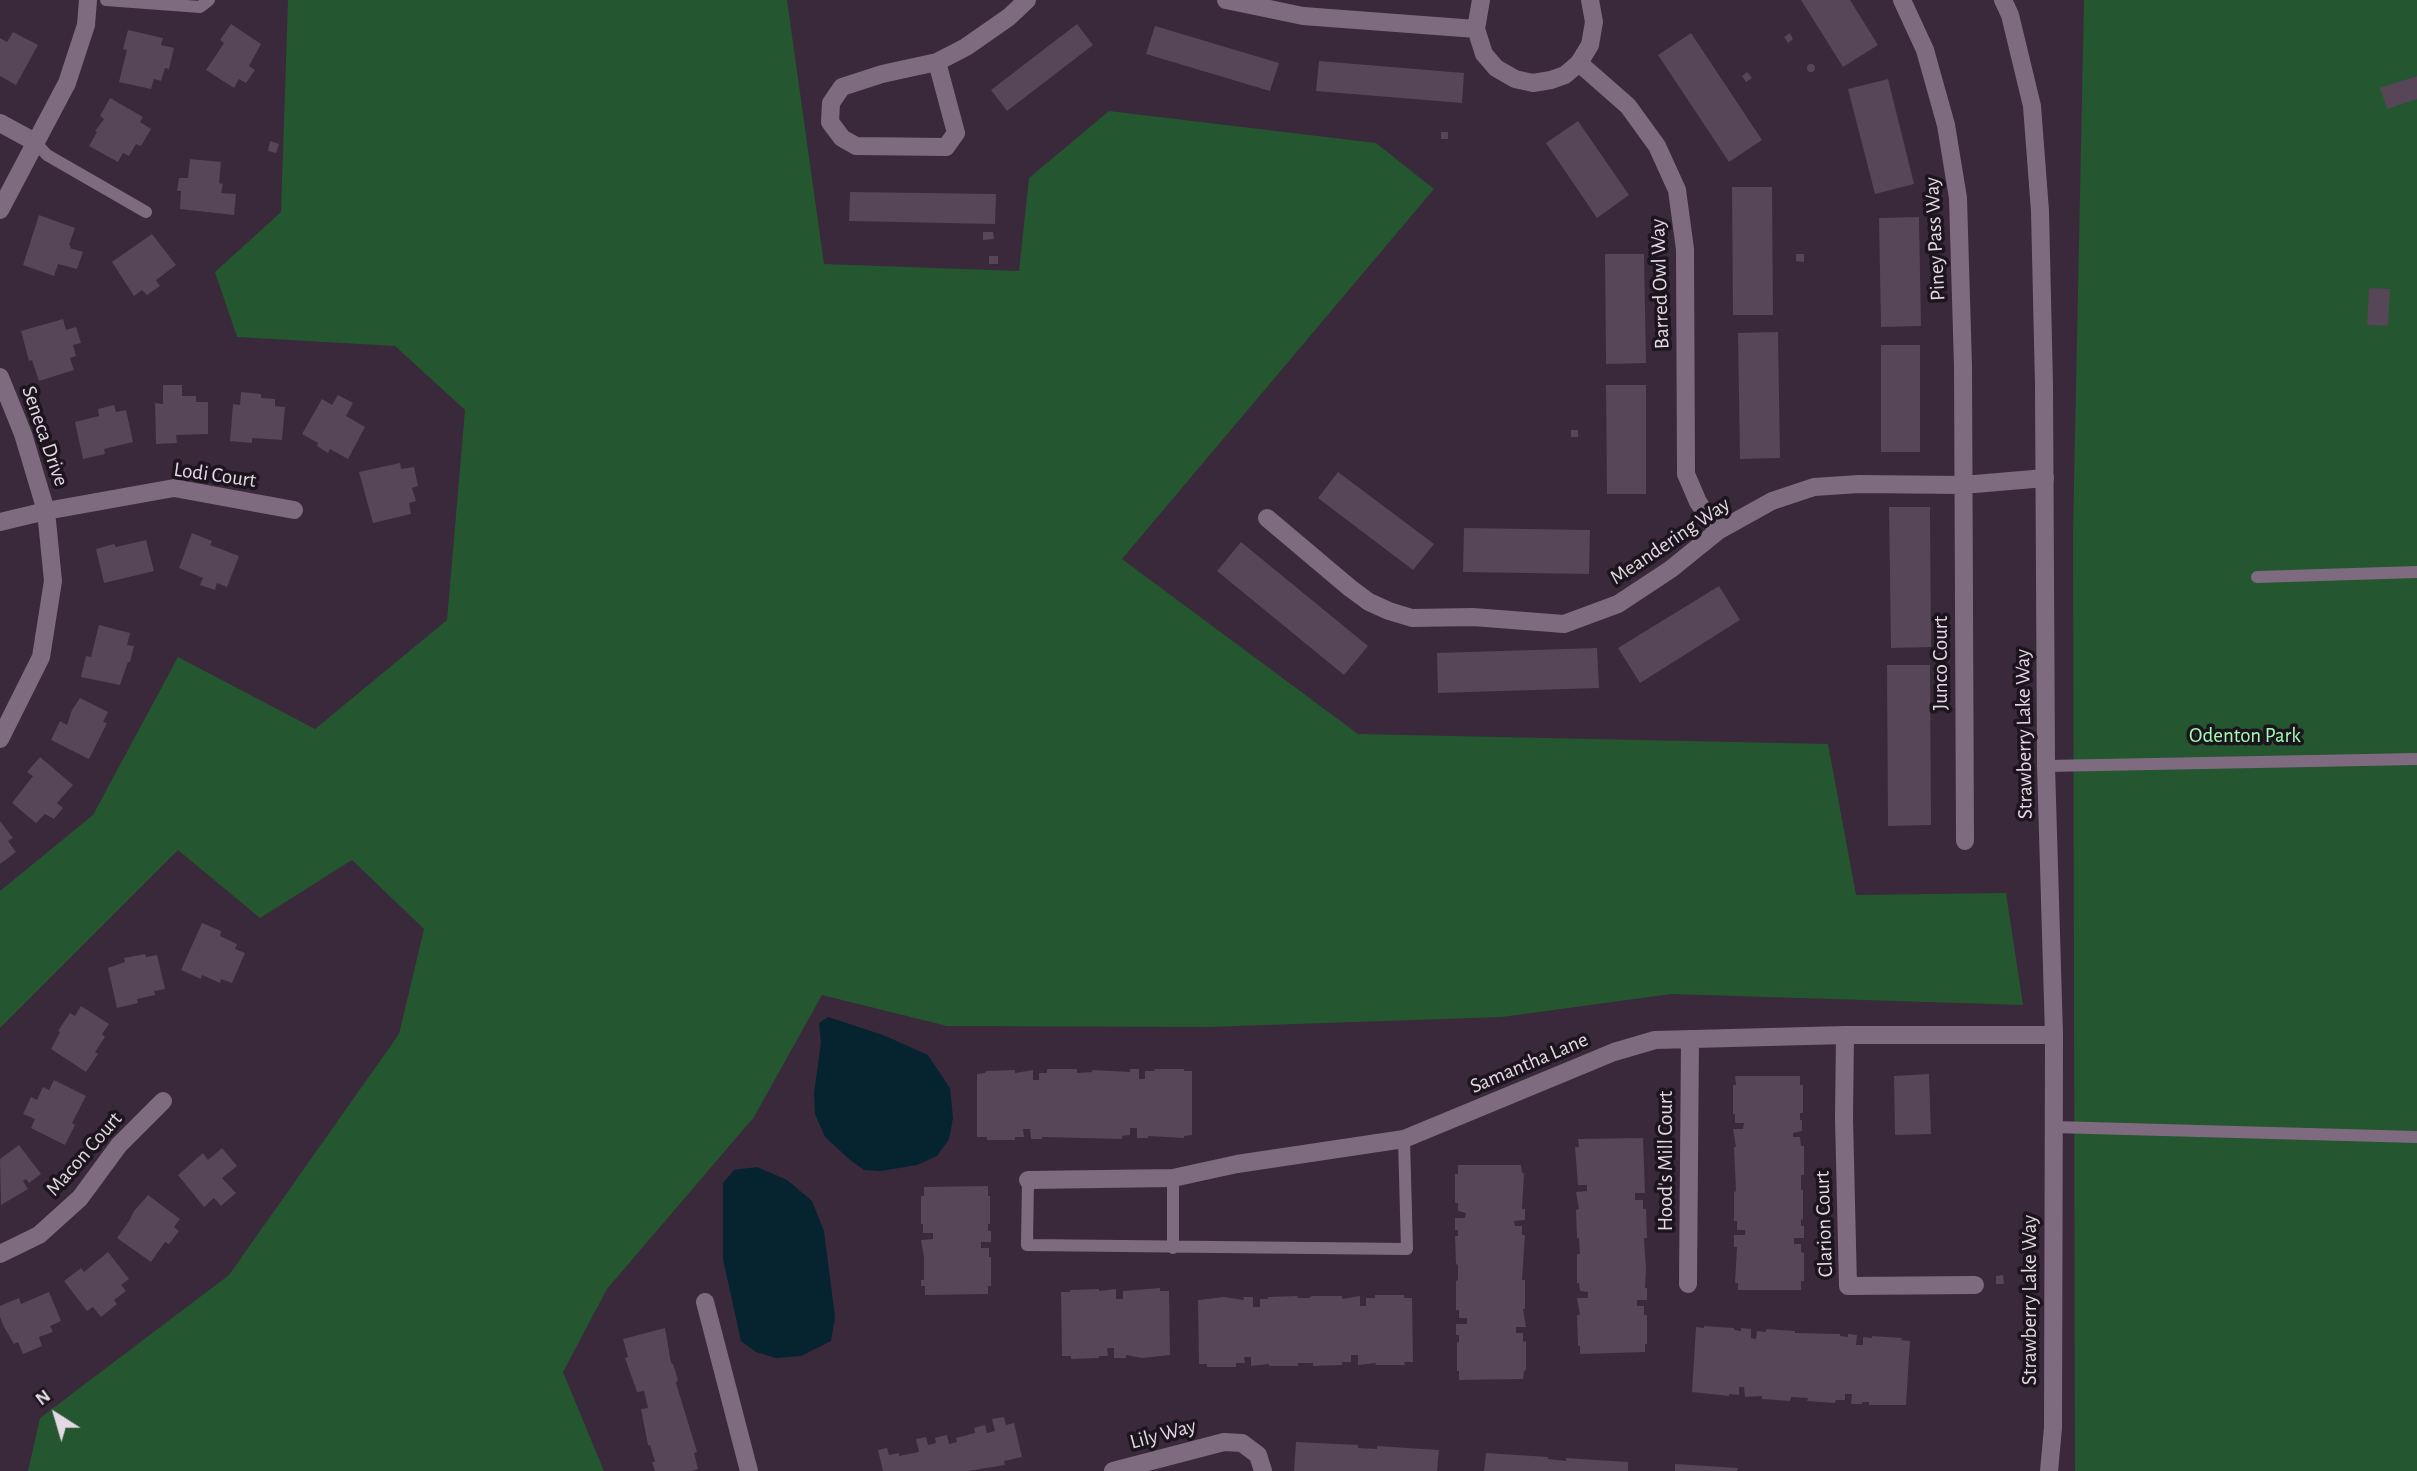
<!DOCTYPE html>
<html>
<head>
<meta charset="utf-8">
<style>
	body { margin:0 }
	#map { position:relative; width:2417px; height:1471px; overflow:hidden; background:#39293b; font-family:"Alegreya Sans",sans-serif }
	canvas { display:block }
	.north { position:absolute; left:21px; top:1380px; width:70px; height:70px; -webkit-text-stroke:5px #1c151d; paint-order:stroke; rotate:323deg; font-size:19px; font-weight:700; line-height:28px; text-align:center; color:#e3d8e3 }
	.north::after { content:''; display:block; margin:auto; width:24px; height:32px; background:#e3d8e3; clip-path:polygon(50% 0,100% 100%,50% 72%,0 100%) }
</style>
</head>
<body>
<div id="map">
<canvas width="2417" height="1471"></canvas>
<div class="north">N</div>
</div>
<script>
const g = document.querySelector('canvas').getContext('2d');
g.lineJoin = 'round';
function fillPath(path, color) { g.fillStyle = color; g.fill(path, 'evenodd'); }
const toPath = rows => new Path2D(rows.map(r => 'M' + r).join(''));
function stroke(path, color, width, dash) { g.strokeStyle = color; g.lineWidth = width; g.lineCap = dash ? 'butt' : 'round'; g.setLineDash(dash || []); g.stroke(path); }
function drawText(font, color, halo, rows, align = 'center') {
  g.font = font + ' "Alegreya Sans",sans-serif'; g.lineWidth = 7; g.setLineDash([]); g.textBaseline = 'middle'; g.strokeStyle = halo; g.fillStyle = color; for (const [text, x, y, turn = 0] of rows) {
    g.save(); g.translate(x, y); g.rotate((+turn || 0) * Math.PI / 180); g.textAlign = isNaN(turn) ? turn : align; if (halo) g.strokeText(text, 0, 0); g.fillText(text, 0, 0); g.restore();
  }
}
fillPath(toPath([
	[288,0,787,0,824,264,1019,271,1029,178,1109,111,1376,143,1434,189,1122,559,1358,734,1828,744,1856,895,2006,893,2023,1005,1671,994,1502,1017,1208,1027,947,1026,822,995,754,1117,607,1289,563,1372,604,1471,28,1471,40,1418,229,1275,399,1034,424,929,352,860,260,918,178,850,0,1028,0,891,93,815,178,657,315,729,447,620,465,410,395,346,237,337,215,272,281,212],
	[2084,0,2417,0,2417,1471,2075,1471,2073,533]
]), '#24562f');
fillPath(toPath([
	[828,1017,883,1035,928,1055,950,1088,953,1118,949,1139,937,1156,917,1165,881,1171,864,1170,849,1159,825,1137,815,1114,814,1093,821,1043,819,1023],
	[757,1167,787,1180,812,1201,824,1231,835,1317,831,1341,801,1356,776,1358,756,1352,741,1341,723,1259,723,1183,734,1170]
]), '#062330');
fillPath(toPath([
	[1801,0,1850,0,1878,45,1843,67],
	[231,24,261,44,249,66,255,70,246,83,239,79,234,88,206,70,224,43,220,40],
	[1077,24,1093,45,1007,111,991,90],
	[1155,26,1279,63,1270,91,1146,54],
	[128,30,163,38,161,45,174,48,169,69,165,68,161,81,154,79,151,89,119,82,127,50,123,49],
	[13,32,38,45,16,85,0,76,0,38,7,42],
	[1691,33,1762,140,1729,162,1658,55],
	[1790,33,1793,39,1788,43,1784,37],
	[1319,61,1464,73,1462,103,1316,91],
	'1807 68a4 4 0 1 1 8 0a4 4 0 1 1-8 0Z',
	[1747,72,1752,78,1746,82,1742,76],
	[2417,76,2417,99,2387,109,2380,88],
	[1888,79,1914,184,1875,194,1848,89],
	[110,98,143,117,140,122,151,129,141,146,136,144,129,156,123,153,118,162,89,146,97,132,95,131,104,119,100,116],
	[1578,121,1629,195,1597,218,1546,143],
	[1441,132,1448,132,1448,139,1441,139],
	[270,141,279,144,276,153,268,151],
	[190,159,221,162,219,183,223,184,221,193,236,194,234,215,180,209,181,191,177,191,179,178,188,178],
	[1732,187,1772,187,1773,315,1733,315],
	[850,192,996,194,995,224,849,221],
	[39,215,75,228,69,245,71,246,70,248,83,252,77,269,58,264,54,276,23,265],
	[1919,217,1921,326,1881,327,1879,218],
	[983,232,993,232,994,239,983,240],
	[152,234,176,265,156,280,160,286,147,295,142,290,134,296,112,262],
	[1605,254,1644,254,1646,363,1606,364],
	[1796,254,1804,254,1804,262,1796,261],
	[989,256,998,256,998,264,989,264],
	[2369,288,2390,289,2388,326,2367,325],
	[63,319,66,330,76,327,81,343,73,345,76,356,70,358,74,370,39,381,32,360,29,361,21,331],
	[1778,332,1780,458,1740,459,1738,333],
	[1881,345,1920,345,1920,452,1881,452],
	[163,385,182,385,182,396,196,396,196,402,208,402,208,434,176,435,177,443,156,444,155,403,163,404],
	[1606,385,1646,385,1646,494,1607,494],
	[241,392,261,394,261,398,275,399,275,406,285,407,282,440,252,438,252,443,230,441,233,404,240,405],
	[338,395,353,403,346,416,365,427,348,459,330,449,328,453,317,446,318,443,302,434,322,399,332,405],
	[114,405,116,412,126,410,133,442,104,449,105,454,83,459,75,422,99,416,98,409],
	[1571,430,1578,430,1578,437,1571,437],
	[400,463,401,469,414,467,418,486,412,488,416,501,409,503,411,514,373,523,359,472],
	[1338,472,1434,544,1413,570,1318,498],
	[1889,507,1930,507,1931,647,1891,648],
	[1464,528,1590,530,1589,574,1463,572],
	[192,533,212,541,210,545,239,556,227,587,217,583,215,590,200,585,203,578,179,568],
	[146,540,154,571,104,583,96,549,114,544,116,547],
	[1241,542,1368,646,1344,675,1217,571],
	[1719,586,1740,620,1640,683,1618,648],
	[99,625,130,633,127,645,134,646,130,662,128,662,120,685,81,677,86,656,91,657],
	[1597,648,1599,688,1438,693,1437,653],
	[1887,665,1930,665,1931,825,1888,826],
	[80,698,108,712,103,722,107,723,89,759,51,740,60,721,67,725,72,710],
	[40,757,73,785,57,803,63,808,54,819,45,814,36,823,12,803,33,776,27,772],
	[0,821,13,838,8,841,16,852,0,864],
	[202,923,221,931,220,936,237,944,235,949,245,953,232,983,221,979,220,983,202,975,201,979,181,970],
	[145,954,146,957,157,955,165,989,154,991,155,995,137,999,138,1003,117,1008,108,968,125,962,124,958],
	[81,1006,109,1024,102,1034,105,1037,95,1052,98,1054,86,1072,51,1049,60,1032,58,1031,70,1013,75,1016],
	[1047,1069,1077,1069,1077,1073,1092,1072,1092,1070,1130,1072,1130,1069,1139,1069,1139,1079,1145,1079,1145,1071,1154,1071,1155,1069,1184,1069,1184,1071,1192,1071,1192,1135,1184,1136,1184,1138,1148,1136,1148,1138,1137,1138,1137,1128,1130,1128,1130,1135,1122,1136,1122,1139,1042,1137,1042,1139,1031,1139,1030,1129,1023,1129,1024,1137,1015,1137,1015,1140,987,1140,987,1137,977,1137,977,1074,985,1073,986,1071,1015,1070,1015,1073,1033,1070,1033,1080,1039,1080,1039,1073,1047,1073],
	[1929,1074,1931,1134,1895,1135,1894,1076],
	[1735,1076,1800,1076,1800,1085,1803,1085,1803,1113,1800,1113,1800,1120,1802,1120,1802,1131,1793,1133,1793,1137,1800,1137,1801,1146,1804,1146,1804,1175,1801,1175,1801,1190,1803,1190,1803,1220,1801,1219,1801,1226,1804,1226,1804,1238,1794,1238,1794,1244,1801,1244,1801,1252,1804,1253,1804,1281,1801,1281,1801,1290,1738,1290,1738,1283,1735,1283,1737,1247,1734,1247,1734,1235,1745,1235,1745,1230,1737,1230,1737,1221,1734,1221,1734,1192,1736,1191,1734,1147,1736,1147,1733,1129,1743,1129,1744,1123,1735,1123,1735,1114,1733,1114,1733,1085,1736,1085],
	[54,1080,86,1096,72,1123,75,1125,65,1145,31,1128,35,1119,23,1114,31,1097,37,1100,43,1087,49,1090],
	[1643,1138,1645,1193,1635,1193,1635,1200,1643,1200,1643,1209,1646,1209,1647,1238,1644,1238,1646,1269,1645,1288,1647,1288,1647,1300,1637,1300,1637,1306,1644,1306,1644,1315,1647,1315,1647,1344,1645,1344,1645,1352,1580,1354,1580,1346,1578,1346,1577,1315,1580,1315,1577,1298,1588,1298,1588,1292,1580,1291,1579,1283,1577,1283,1577,1254,1580,1254,1579,1238,1577,1238,1576,1210,1579,1209,1576,1192,1587,1191,1587,1185,1578,1185,1575,1147,1579,1147,1578,1139],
	[19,1145,41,1174,29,1183,26,1179,23,1181,28,1189,1,1205,0,1159],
	[222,1148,237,1166,222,1178,236,1193,221,1206,214,1198,204,1207,178,1175,203,1153,208,1160],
	[1458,1165,1521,1165,1522,1173,1524,1173,1522,1209,1525,1209,1525,1220,1514,1221,1515,1226,1522,1226,1522,1235,1525,1235,1522,1280,1525,1280,1525,1309,1523,1309,1526,1327,1516,1327,1516,1333,1523,1333,1523,1342,1526,1341,1526,1370,1524,1371,1523,1379,1459,1380,1459,1371,1457,1371,1457,1343,1459,1342,1459,1335,1456,1335,1456,1324,1467,1324,1467,1318,1459,1318,1459,1310,1456,1310,1456,1281,1458,1280,1458,1265,1456,1264,1455,1236,1458,1236,1458,1230,1455,1230,1455,1218,1465,1218,1466,1213,1458,1211,1458,1203,1455,1203,1455,1174,1458,1174],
	[988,1186,988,1196,990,1196,990,1224,988,1224,988,1231,991,1231,991,1242,981,1242,981,1248,989,1248,989,1257,991,1257,991,1286,988,1286,988,1294,925,1295,925,1286,921,1286,921,1280,924,1280,924,1258,921,1240,933,1239,933,1233,923,1233,923,1224,921,1224,921,1196,924,1196,924,1187],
	[148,1195,180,1219,174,1227,179,1231,169,1244,165,1242,151,1262,117,1238,129,1221,134,1211],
	[108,1252,129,1279,121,1285,126,1291,114,1300,117,1304,101,1317,93,1307,87,1311,64,1281,81,1268,84,1272],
	[2003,1275,2004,1284,1996,1284,1996,1276],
	[1160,1288,1160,1291,1169,1291,1170,1355,1142,1358,1126,1355,1126,1358,1114,1358,1114,1348,1107,1348,1108,1356,1099,1356,1099,1358,1071,1359,1071,1356,1062,1356,1061,1292,1070,1292,1070,1290,1099,1289,1099,1291,1116,1289,1116,1299,1123,1299,1123,1291],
	[49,1292,61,1321,50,1326,53,1332,39,1337,42,1346,23,1354,18,1342,14,1344,4,1327,0,1317,0,1306,19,1298,21,1304],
	[1375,1295,1404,1295,1404,1298,1412,1298,1413,1362,1404,1362,1405,1365,1375,1365,1376,1363,1358,1365,1358,1355,1351,1355,1351,1362,1342,1362,1342,1365,1313,1366,1313,1363,1298,1363,1298,1366,1269,1366,1269,1364,1251,1366,1251,1357,1244,1357,1245,1363,1236,1363,1236,1367,1207,1367,1207,1364,1199,1364,1198,1300,1224,1297,1244,1300,1243,1297,1253,1297,1253,1307,1260,1307,1260,1299,1268,1299,1268,1297,1297,1296,1298,1298,1309,1298,1312,1296,1342,1296,1342,1299,1360,1296,1360,1306,1366,1306,1366,1298,1375,1298],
	[1704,1326,1734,1328,1734,1330,1741,1331,1741,1328,1751,1329,1751,1338,1756,1339,1757,1331,1766,1332,1766,1329,1795,1331,1795,1333,1840,1334,1840,1336,1848,1337,1848,1334,1857,1335,1856,1345,1863,1345,1863,1337,1872,1338,1872,1336,1902,1338,1901,1340,1910,1341,1906,1405,1869,1405,1869,1402,1862,1402,1862,1404,1851,1404,1852,1394,1845,1394,1845,1400,1836,1400,1835,1403,1807,1401,1808,1398,1791,1397,1790,1401,1762,1399,1762,1396,1745,1397,1744,1387,1739,1387,1739,1395,1729,1394,1729,1396,1692,1392,1696,1327,1704,1328],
	[665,1328,671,1363,673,1364,678,1380,676,1383,697,1452,694,1453,698,1469,692,1471,655,1471,652,1462,655,1462,650,1445,648,1445,641,1409,648,1408,644,1391,637,1392,625,1358,628,1357,623,1339],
	[1004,1417,1006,1425,1014,1423,1022,1457,1004,1461,1005,1465,968,1471,883,1471,878,1450,887,1448,889,1455,899,1453,899,1456,919,1452,916,1439,926,1437,928,1445,936,1443,935,1438,947,1435,949,1444,957,1442,956,1438,975,1433,974,1428,985,1425,987,1433,995,1431,992,1419],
	[1296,1442,1358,1445,1358,1448,1377,1449,1377,1446,1439,1450,1437,1471,1294,1471],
	[1486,1453,1548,1457,1548,1459,1566,1461,1566,1458,1628,1462,1628,1471,1484,1471],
	[1675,1464,1738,1468,1737,1471,1675,1471]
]), '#574558');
stroke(toPath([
	[106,0,200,7,209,0],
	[35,142,47,155,146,212],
	[2257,577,2417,572],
	[2046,766,2417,759],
	[2054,1127,2417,1137],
	[1173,1178,1173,1248],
	[1028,1180,1027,1245,1407,1249,1404,1139]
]), '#7e6b7f', 12);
stroke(toPath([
	[1226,0,1303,16,1476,29],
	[1481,0,1476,29,1484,54,1496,68,1515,79,1533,83,1551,80,1565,75,1579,63,1590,45,1594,22,1590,0],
	[1902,0,1925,50,1946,125,1958,198,1963,366,1965,841],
	[937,62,956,133,946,147,856,146,842,138,830,122,831,103,842,87,882,74,937,62,966,47,1009,17,1027,0],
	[1579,63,1628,106,1657,146,1677,190,1685,249,1686,474,1698,502,1718,531],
	[0,123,35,142],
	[0,210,67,83,86,25,88,0],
	[0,377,23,434,46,511,53,581,41,657,0,739],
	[1267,518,1350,588,1369,602,1389,611,1412,618,1473,617,1564,624,1618,604,1671,569,1718,531,1772,501,1814,487,1859,484,1963,485,2045,478],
	[0,522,46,511,174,488,294,510],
	[1845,1035,1844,1118,1848,1286,1975,1285],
	[1028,1180,1173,1178,1237,1164,1404,1139,1614,1052,1655,1040,1845,1035,2054,1035],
	[0,1254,39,1235,80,1198,119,1145,163,1101],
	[1688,1284,1690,1039],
	[705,1302,749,1471],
	[1113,1471,1224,1442,1242,1443,1258,1455,1263,1471]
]), '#7e6b7f', 18);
stroke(toPath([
	[2003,0,2010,15,2032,106,2040,211,2044,385,2046,766,2054,1035,2053,1428,2049,1471]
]), '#7e6b7f', 18);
drawText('21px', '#e3d8e3', '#1c151d', [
	["Piney Pass Way",1935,239,-93],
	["Barred Owl Way",1660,284,-92],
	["Seneca Drive",45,436,71],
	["Lodi Court",215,475,8],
	["Meandering Way",1670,541,-34],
	["Junco Court",1941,663,-90],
	["Strawberry Lake Way",2024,734,-91],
	["Samantha Lane",1529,1063,-23],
	["Macon Court",84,1154,-49],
	["Hood's Mill Court",1666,1161,-90],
	["Clarion Court",1824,1224,-92],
	["Strawberry Lake Way",2030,1300,-90],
	["Lily Way",1163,1434,-15]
]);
drawText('21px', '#a2fcb1', '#1c151d', [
	["Odenton Park",2245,736]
]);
</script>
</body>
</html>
